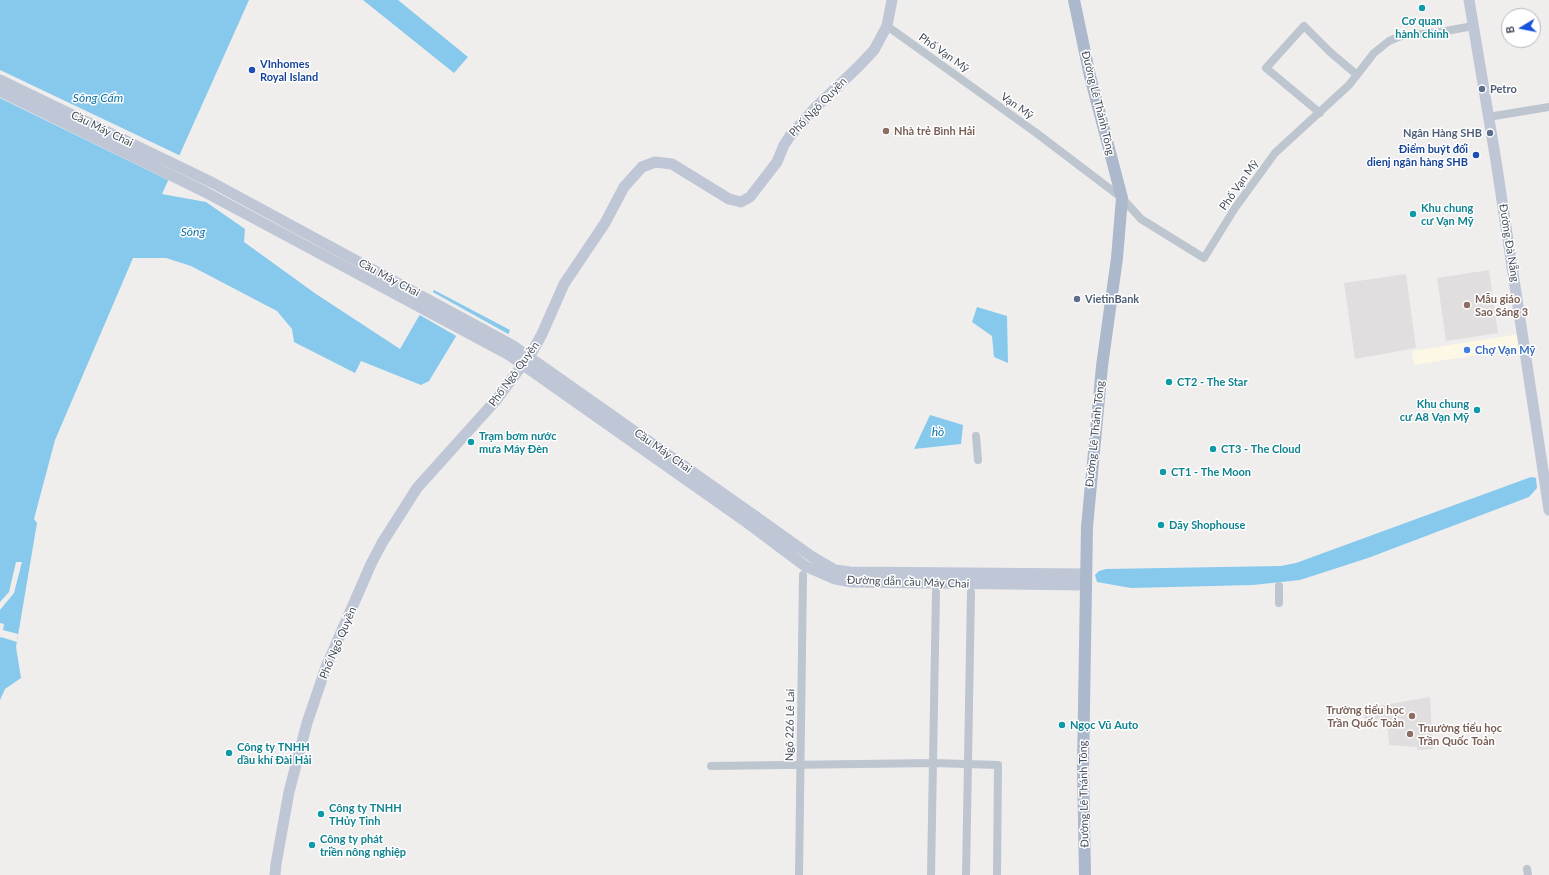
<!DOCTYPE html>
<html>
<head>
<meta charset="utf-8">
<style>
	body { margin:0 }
	#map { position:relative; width:1549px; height:875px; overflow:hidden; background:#f0eded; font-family:Lato,sans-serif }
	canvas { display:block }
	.north { position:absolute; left:1501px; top:8px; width:40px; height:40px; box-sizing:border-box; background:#fff; border:1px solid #b5b8bd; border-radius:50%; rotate:260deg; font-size:11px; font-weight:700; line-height:16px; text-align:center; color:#454d5a }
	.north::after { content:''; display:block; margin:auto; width:14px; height:18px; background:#1753df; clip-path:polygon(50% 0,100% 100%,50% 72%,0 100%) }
</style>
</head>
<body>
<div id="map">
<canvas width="1549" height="875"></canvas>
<div class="north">B</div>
</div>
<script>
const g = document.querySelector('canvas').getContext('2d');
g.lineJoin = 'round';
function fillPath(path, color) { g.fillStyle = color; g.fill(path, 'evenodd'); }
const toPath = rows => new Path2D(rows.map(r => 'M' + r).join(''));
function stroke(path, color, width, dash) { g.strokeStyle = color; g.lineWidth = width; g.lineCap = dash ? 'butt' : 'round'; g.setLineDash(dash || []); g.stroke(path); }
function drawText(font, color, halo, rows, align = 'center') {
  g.font = font + ' Lato,sans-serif'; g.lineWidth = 3; g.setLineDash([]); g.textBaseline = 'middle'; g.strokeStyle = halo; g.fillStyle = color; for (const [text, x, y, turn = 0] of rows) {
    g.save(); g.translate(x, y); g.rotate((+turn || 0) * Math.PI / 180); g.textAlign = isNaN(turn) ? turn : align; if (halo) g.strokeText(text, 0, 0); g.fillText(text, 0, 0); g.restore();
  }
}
fillPath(toPath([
	[1519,334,1522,348,1414,365,1412,351]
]), '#fcf8e5');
fillPath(toPath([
	[1489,270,1498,333,1446,341,1437,278],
	[1406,274,1416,348,1355,359,1344,283],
	[1430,697,1433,749,1417,750,1417,747,1389,745,1387,723,1366,723,1362,709]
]), '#e1dedf');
fillPath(toPath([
	[0,0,249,0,162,194,206,202,245,229,244,242,316,294,400,349,434,290,510,330,504,347,458,333,429,381,421,385,361,361,355,373,294,342,292,329,277,311,191,266,166,258,133,258,55,440,34,519,37,523,16,647,21,678,5,689,0,700],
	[363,0,398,0,468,57,454,73],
	[977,307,1007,316,1008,363,994,357,992,336,972,322],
	[930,415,963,425,961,444,914,449],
	[1531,477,1536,478,1537,488,1529,497,1368,558,1300,580,1253,585,1131,588,1097,582,1095,575,1099,571,1106,569,1281,566,1296,563]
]), '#86c9ec');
fillPath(toPath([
	[0,70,181,156,170,181,0,98],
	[431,291,510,335,506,348,468,333,458,337,418,314],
	[16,562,22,562,14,593,0,610,0,602,9,592],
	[0,623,4,624,3,630,18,634,17,642,1,637,0,638]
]), '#f0eded');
stroke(toPath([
	[887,26,1035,132,1122,198,1141,219,1204,258,1235,208,1275,153,1349,85,1374,53,1389,41,1401,36,1435,33,1473,26],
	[1320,113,1266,68,1304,26,1330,52,1357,75],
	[1488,117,1549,107],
	[976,436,978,460],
	[1279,586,1279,603],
	[711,766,934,763,998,765,997,875],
	[1527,869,1528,875],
	[799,875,803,575],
	[931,875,936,591],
	[966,875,971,592]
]), '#bdc5cf', 8);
stroke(toPath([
	[1469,0,1496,161,1549,510],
	[755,516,811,556,835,570,850,572,1086,574],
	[749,524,805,566,835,579,852,582,1085,585],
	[275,875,276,864,289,792,307,723,326,667,371,564,382,543,417,488,497,399,532,352,542,334,564,284,605,223,624,187,642,167,655,162,672,164,729,199,741,202,750,197,777,162,784,145,790,136,816,107,859,66,874,50,887,26,892,0]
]), '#bfc7d6', 11);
stroke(toPath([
	[1074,0,1090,76,1122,198,1117,258,1102,366,1087,527,1083,767,1085,875]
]), '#acb8cc', 12);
stroke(toPath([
	[0,80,213,183,512,345,755,516],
	[0,91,205,192,509,355,749,524]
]), '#bfc7d6', 11);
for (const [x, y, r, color] of [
	[1422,8,4,"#0f9aa8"],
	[252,70,4,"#1a4fb4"],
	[1482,89,4,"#5c6f8a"],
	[886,131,4,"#8d6e63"],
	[1490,133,4,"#5c6f8a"],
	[1476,155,4,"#1a4fb4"],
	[1413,214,4,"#0f9aa8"],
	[1077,299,4,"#5c6f8a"],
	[1467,305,4,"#8d6e63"],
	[1467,350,4,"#3f7fe0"],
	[1169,382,4,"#0f9aa8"],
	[1477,410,4,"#0f9aa8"],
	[471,442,4,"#0f9aa8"],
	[1213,449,4,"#0f9aa8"],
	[1163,472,4,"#0f9aa8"],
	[1161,525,4,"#0f9aa8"],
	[1412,716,4,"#8d6e63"],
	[1062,725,4,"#0f9aa8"],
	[1410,734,4,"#8d6e63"],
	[229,753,4,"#0f9aa8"],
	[321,814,4,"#0f9aa8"],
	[312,845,4,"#0f9aa8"]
]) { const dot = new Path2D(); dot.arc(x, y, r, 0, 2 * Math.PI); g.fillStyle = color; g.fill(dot); stroke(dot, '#fff', 1.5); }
drawText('bold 11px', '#0d838f', '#fff', [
	["Cơ quan",1422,21,"center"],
	["hành chính",1422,34,"center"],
	["Khu chung",1421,208],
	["cư Vạn Mỹ",1421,221],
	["CT2 - The Star",1177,382],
	["Khu chung",1469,404,"right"],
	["cư A8 Vạn Mỹ",1469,417,"right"],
	["Trạm bơm nước",479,436],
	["mưa Máy Đèn",479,449],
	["CT3 - The Cloud",1221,449],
	["CT1 - The Moon",1171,472],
	["Dãy Shophouse",1169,525],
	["Ngọc Vũ Auto",1070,725],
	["Công ty TNHH",237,747],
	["dầu khí Đài Hải",237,760],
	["Công ty TNHH",329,808],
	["THủy Tinh",329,821],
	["Công ty phát",320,839],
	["triền nông nghiệp",320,852]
], 'left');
drawText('11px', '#454d5a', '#fff', [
	["Phố Vạn Mỹ",944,53,35],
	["Đường Lê Thánh Tông",1098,103,76],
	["Vạn Mỹ",1017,106,35],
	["Phố Ngô Quyền",818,107,-46],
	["Cầu Máy Chai",102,129,26],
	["Phố Vạn Mỹ",1239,185,-55],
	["Đường Đà Nẵng",1509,243,81],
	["Cầu Máy Chai",389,278,28],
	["Phố Ngô Quyền",514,374,-54],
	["Đường Lê Thánh Tông",1095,434,-84],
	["Cầu Máy Chai",663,451,35],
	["Đường dẫn cầu Máy Chai",908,582,2],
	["Phố Ngô Quyền",338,643,-67],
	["Ngõ 226 Lê Lai",790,725,-89],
	["Đường Lê Thánh Tông",1084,794,-91]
]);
drawText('bold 11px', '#164399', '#fff', [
	["VInhomes",260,64],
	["Royal Island",260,77],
	["Điểm buýt đối",1468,149,"right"],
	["dienj ngân hàng SHB",1468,162,"right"]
], 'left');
drawText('bold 11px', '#4e5e75', '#fff', [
	["Petro",1490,89],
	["Ngân Hàng SHB",1482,133,"right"],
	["VietinBank",1085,299]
], 'left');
drawText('bold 11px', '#785e54', '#fff', [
	["Nhà trẻ Bình Hải",894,131],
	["Mẫu giáo",1475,299],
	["Sao Sáng 3",1475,312],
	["Trường tiểu học",1404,710,"right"],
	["Trần Quốc Toản",1404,723,"right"],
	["Truường tiểu học",1418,728],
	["Trần Quốc Toản",1418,741]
], 'left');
drawText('bold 11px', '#366cbe', '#fff', [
	["Chợ Vạn Mỹ",1475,350]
], 'left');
drawText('italic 12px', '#0b71a7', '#fff', [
	["Sông Cấm",98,98],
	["Sông",193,232],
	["hồ",938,432]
]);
</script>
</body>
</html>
